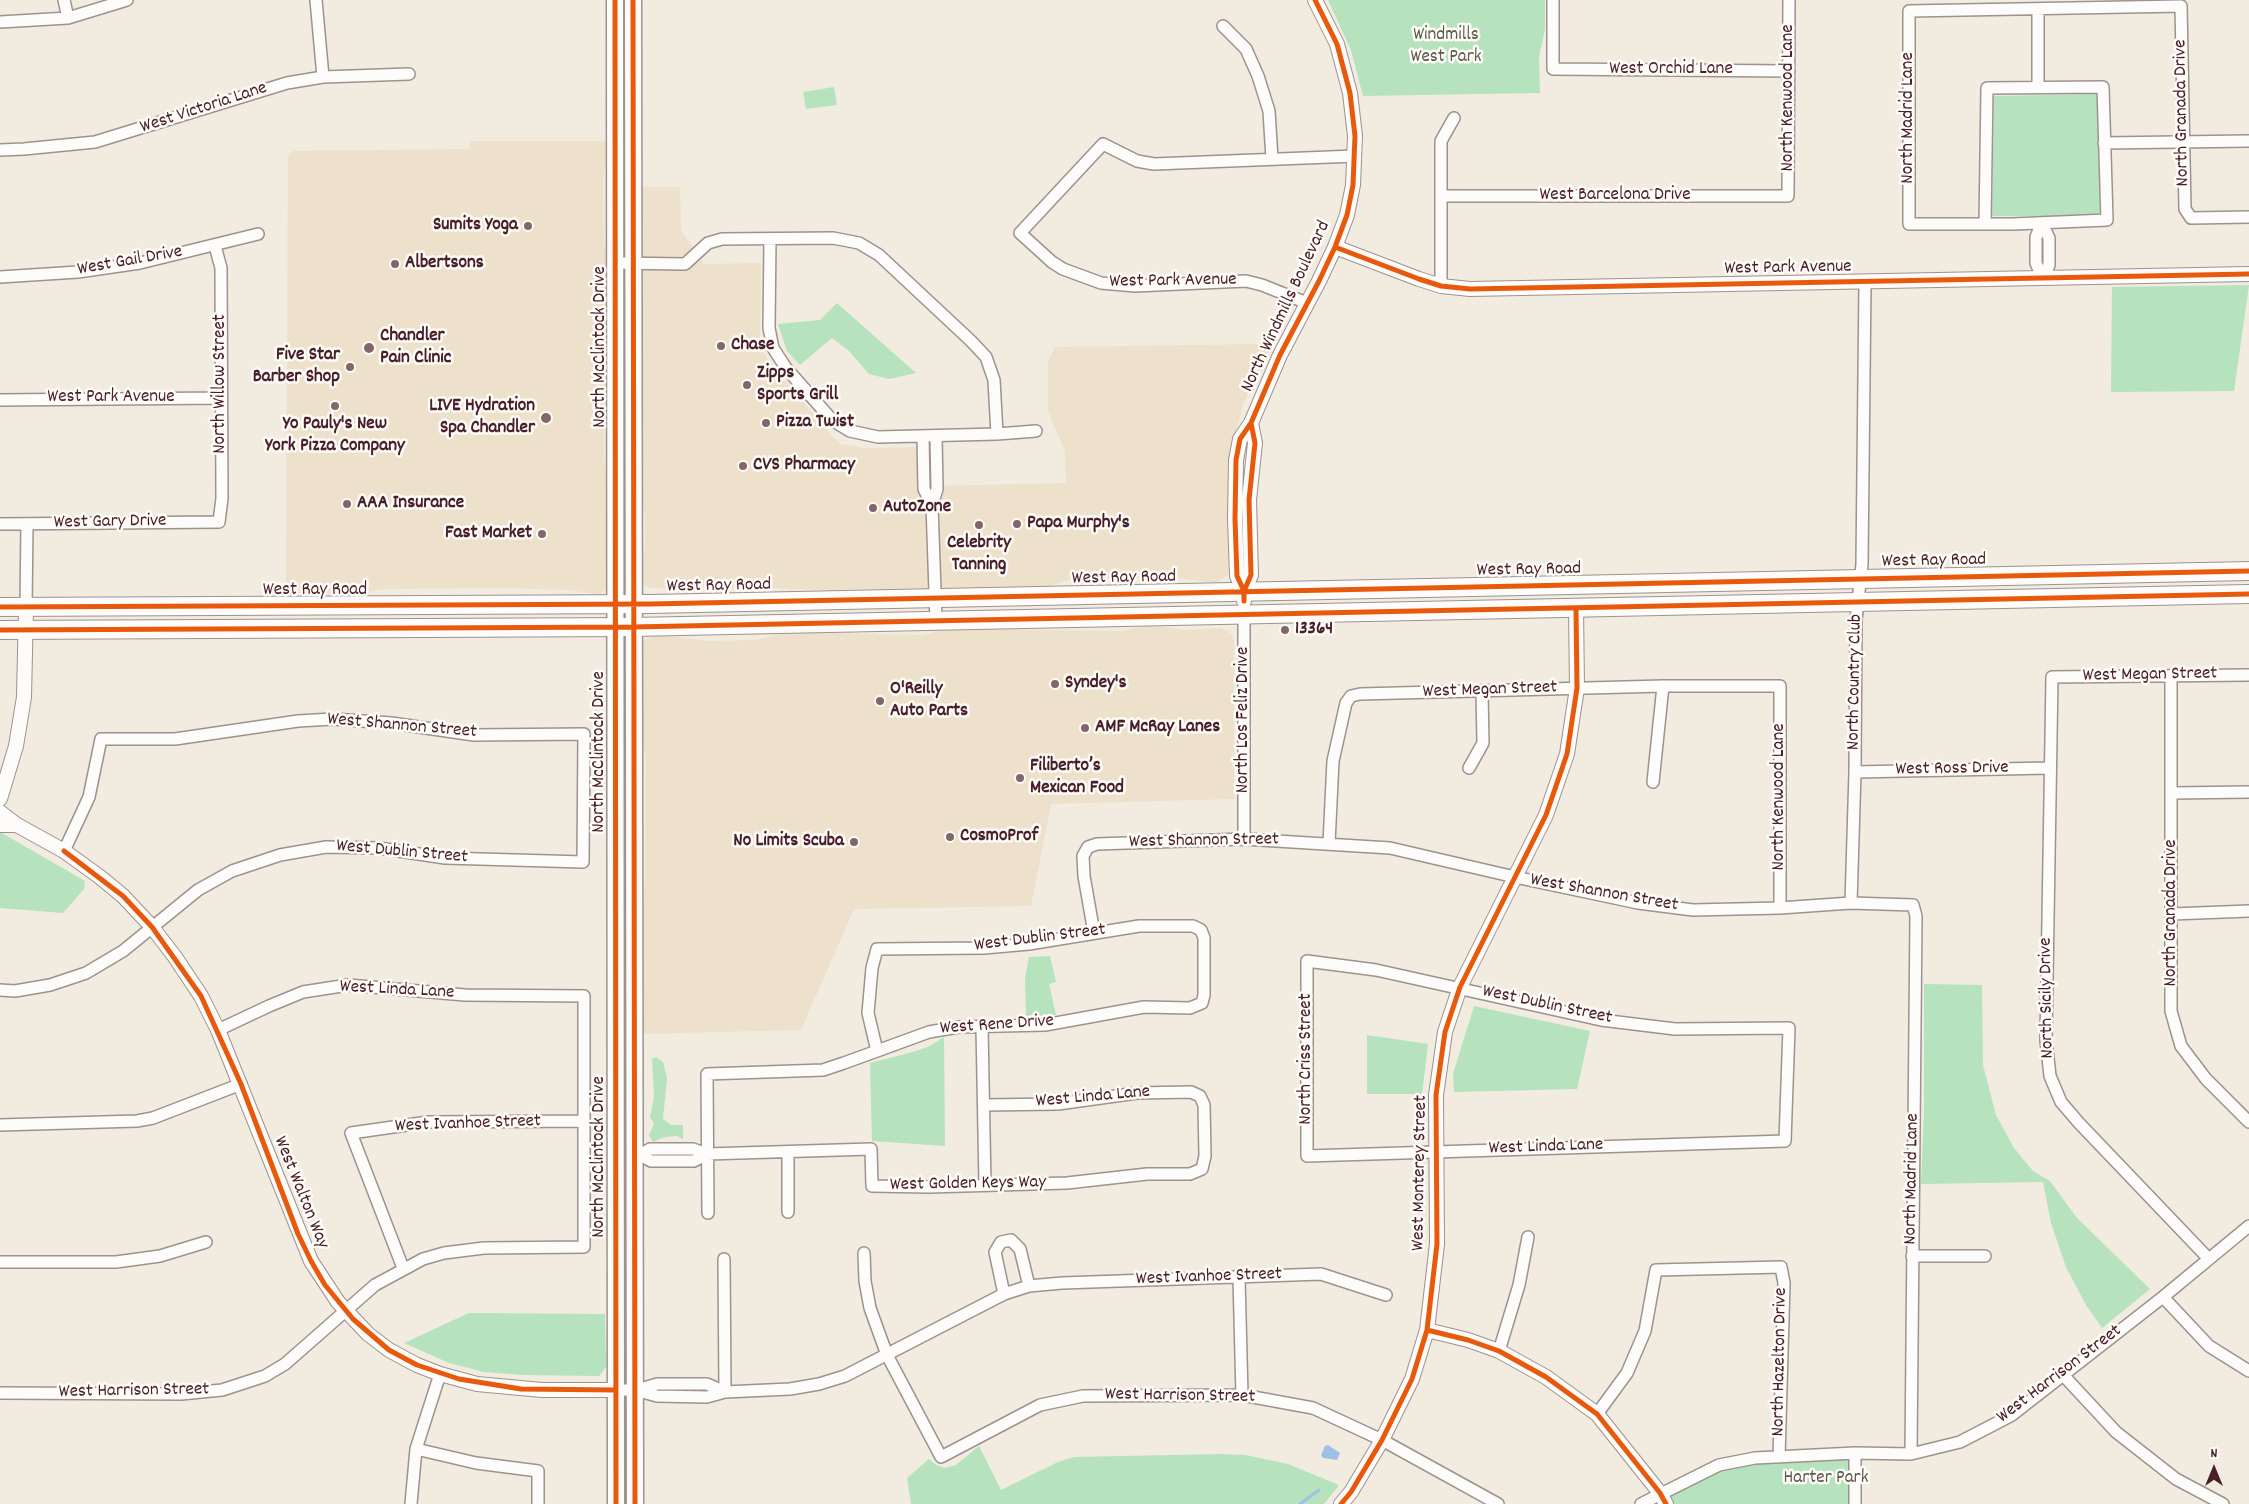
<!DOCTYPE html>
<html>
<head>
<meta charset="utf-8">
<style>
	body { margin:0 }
	#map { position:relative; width:2249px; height:1504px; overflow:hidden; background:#f1ebe0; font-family:Dekko,sans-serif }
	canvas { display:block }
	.north { position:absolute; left:2189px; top:1444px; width:50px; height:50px; -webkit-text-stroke:4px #fdfcf7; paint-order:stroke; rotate:0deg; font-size:14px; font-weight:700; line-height:20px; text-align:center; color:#4a1f2b }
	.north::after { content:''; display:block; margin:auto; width:18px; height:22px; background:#4a1f2b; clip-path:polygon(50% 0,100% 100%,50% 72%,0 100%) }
</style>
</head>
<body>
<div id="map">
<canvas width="2249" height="1504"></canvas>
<div class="north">N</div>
</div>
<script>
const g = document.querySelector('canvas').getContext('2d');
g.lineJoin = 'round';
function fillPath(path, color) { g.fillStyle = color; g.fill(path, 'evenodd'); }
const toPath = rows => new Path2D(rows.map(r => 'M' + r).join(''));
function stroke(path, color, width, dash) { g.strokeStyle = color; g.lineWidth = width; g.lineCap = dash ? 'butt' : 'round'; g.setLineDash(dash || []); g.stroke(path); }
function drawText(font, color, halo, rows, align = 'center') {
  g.font = font + ' Dekko,sans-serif'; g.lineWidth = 5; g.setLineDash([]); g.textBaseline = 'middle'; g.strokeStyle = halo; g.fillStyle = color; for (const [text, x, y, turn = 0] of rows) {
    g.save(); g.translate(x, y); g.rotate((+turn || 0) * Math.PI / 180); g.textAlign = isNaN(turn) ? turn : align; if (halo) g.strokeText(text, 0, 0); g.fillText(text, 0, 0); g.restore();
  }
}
fillPath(toPath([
	[470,141,608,141,603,179,604,243,609,280,604,411,604,457,609,499,608,586,600,594,595,594,570,590,510,588,387,589,349,594,286,593,288,156,293,151,470,149],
	[641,187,680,187,681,230,704,264,761,263,760,337,762,348,768,360,832,436,841,444,865,448,930,447,931,486,1066,483,1065,451,1048,412,1048,362,1055,347,1259,344,1271,349,1255,378,1243,405,1231,451,1228,499,1228,575,1216,583,1178,578,1073,579,1049,586,831,590,725,587,652,588,646,586,640,577,645,548,645,517,641,499],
	[1148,625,1185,630,1221,628,1232,634,1234,642,1234,799,1051,804,1031,906,854,909,801,1030,641,1034,640,932,645,884,646,760,640,727,640,646,644,640,657,635,709,641,756,640,788,632,922,635,948,629,1121,631]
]), '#eee1cb');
fillPath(toPath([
	[1328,0,1545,0,1545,29,1539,57,1540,93,1363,96,1351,50],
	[834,87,837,105,806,109,803,92],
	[2098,94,2100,216,1992,216,1994,96],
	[2249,285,2234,391,2111,392,2112,287],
	[837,303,916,373,889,379,869,374,849,351,832,338,800,365,787,351,778,324,820,320],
	[0,832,85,881,84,889,63,913,0,908],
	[1050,956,1056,982,1049,984,1056,1015,1026,1018,1025,978,1029,957],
	[1924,984,1982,985,1983,1065,1996,1115,2014,1148,2033,1171,2050,1181,2077,1218,2150,1289,2102,1328,2086,1305,2066,1267,2051,1223,2043,1182,1921,1184,1924,1111],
	[1474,1006,1590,1031,1577,1089,1454,1092,1453,1074],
	[1367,1035,1428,1044,1422,1094,1367,1094],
	[944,1037,945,1146,872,1141,870,1063,913,1052,930,1046],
	[656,1057,663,1062,667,1078,663,1119,671,1125,683,1125,683,1139,677,1136,665,1137,653,1142,649,1135,654,1124,650,1117,654,1097,652,1059],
	[469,1313,605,1314,606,1367,599,1376,523,1375,484,1372,449,1363,404,1343],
	[979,1446,1001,1490,1058,1462,1074,1457,1221,1454,1245,1455,1288,1464,1339,1485,1324,1504,911,1504,907,1478,929,1459,936,1465,945,1468,956,1465],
	[1855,1453,1855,1504,1666,1504,1660,1493,1719,1465]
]), '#b6e3bd');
fillPath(toPath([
	[1328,1445,1340,1453,1337,1460,1323,1458,1321,1455,1325,1446]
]), '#a0c0e6');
stroke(toPath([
	[1300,1504,1319,1490]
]), '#a0c0e6', 3);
const minor = toPath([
	[64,0,68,18],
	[316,0,323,77],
	[1553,0,1553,69,1789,71],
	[2038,9,2038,87],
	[0,22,68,18,127,0],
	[1223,26,1246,49,1258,76,1269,111,1272,159],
	[2104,143,2249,141],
	[0,150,24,149,95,142,287,83,323,77,409,74],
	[1442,196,1788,196,1789,0],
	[2042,223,2049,238,2049,265,2043,279],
	[2042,223,2036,237,2036,263,2043,279],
	[1985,224,1987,88,2103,87,2107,220,2013,224,1909,224,1909,11,2181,6,2185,209,2191,218,2249,217],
	[770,239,769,328,773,348,786,368,832,420,850,431,878,437,997,434,1036,431],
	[617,263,685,264,708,243,722,239,833,238,859,243,879,255,971,341,986,357,994,380,997,434],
	[0,277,78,272,140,263,258,234],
	[1441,286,1441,141,1454,118],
	[1307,303,1262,285,1246,281,1135,286,1101,283,1063,269,1052,262,1020,233,1103,144,1137,161,1154,164,1355,156],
	[0,400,221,398],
	[923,436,924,489,932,505],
	[936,436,937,489,932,505,936,621],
	[0,524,219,522,222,498,221,268,215,246],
	[26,607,27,524],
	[1244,609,1244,839],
	[2171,676,2171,1011,2181,1046,2206,1079,2249,1122],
	[1469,768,1483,743,1482,692],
	[1855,772,2049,768],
	[1653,782,1663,686],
	[2173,793,2249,792],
	[1329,843,1333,761,1346,703,1351,696,1360,694,1663,686,1780,686,1780,908],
	[1851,903,1855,772,1856,620,1862,564,1865,282],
	[2172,914,2249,911],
	[1094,933,1084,876,1083,856,1088,847,1097,844,1244,839,1390,848,1515,877,1638,903,1693,910,1780,908,1851,903,1913,905,1916,916,1911,1454],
	[1307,961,1376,970,1601,1020,1675,1029,1789,1028,1785,1141,1307,1156,1307,961],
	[0,990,15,991,50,985,86,973,123,951,198,890,232,871,280,855,326,847,379,848,445,858,583,862,584,734,474,735,391,723,333,719,298,721,175,739,101,739,89,797,64,851],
	[982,1027,985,1185],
	[0,1125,137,1121,153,1118,241,1084],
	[788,1152,788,1212],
	[634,1155,640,1155,650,1149,693,1149,707,1154,871,1149,872,1186,929,1187,1067,1183,1147,1174,1190,1174,1202,1169,1205,1156,1204,1105,1200,1096,1191,1092,1137,1093,1058,1104,984,1105],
	[640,1155,651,1161,694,1161,707,1154],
	[708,1213,707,1074,823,1070,844,1063,877,1051,929,1032,958,1027,1045,1025,1144,1007,1190,1008,1202,1003,1204,995,1204,938,1201,930,1193,926,1139,926,1029,944,984,948,877,949,872,968,868,1013,877,1051],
	[864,1253,865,1281,870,1308,887,1355,941,1457,1040,1405,1083,1396,1242,1395,1313,1408,1382,1440,1498,1504],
	[1912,1256,1985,1256],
	[2208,1258,2079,1123,2061,1102,2050,1076,2046,1040,2052,677,2249,675],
	[724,1259,725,1392],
	[0,1262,116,1262,160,1256,206,1242],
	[403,1268,351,1133,428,1122,584,1121],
	[1239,1278,1242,1395],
	[1004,1294,995,1252,1001,1242,1011,1240,1020,1249,1029,1286],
	[2163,1297,2209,1346,2249,1371],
	[1499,1351,1519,1285,1528,1237],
	[2064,1376,2116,1432,2176,1479,2223,1504],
	[616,1390,635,1390,657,1396,707,1397,725,1392,790,1389,819,1384,845,1376,1004,1294,1029,1286,1062,1283,1321,1274,1386,1295],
	[637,1390,657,1384,707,1384,725,1392],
	[0,1393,181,1394,222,1390,265,1376,285,1364,375,1285,423,1259,444,1253,484,1248,584,1247,584,996,465,995,348,985,303,992,269,1006,218,1030],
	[1597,1414,1627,1373,1645,1331,1656,1270,1781,1267,1784,1283,1779,1457],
	[416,1449,476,1463,538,1471,538,1504],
	[1855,1453,1855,1504],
	[411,1504,416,1449,440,1374],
	[1641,1504,1719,1465,1755,1458,1855,1453,1911,1454,1960,1442,2012,1415,2163,1297,2249,1226]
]);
const tertiary = toPath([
	[1335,247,1419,279,1441,286,1470,289,2249,274],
	[1244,591,1237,576,1235,519,1236,460,1240,439,1251,423,1280,355,1319,281,1335,247,1347,215,1353,185,1355,136,1350,93,1337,44,1315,0],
	[1244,601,1244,591,1251,575,1249,500,1255,443,1251,423],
	[0,799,16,746,24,697,26,607],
	[0,812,17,825,64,851,100,877,123,896,152,927,175,957,201,996,218,1030,311,1261,338,1302,368,1334,389,1350,417,1365,440,1374,477,1384,542,1390,616,1390],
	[0,825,17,825],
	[1427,1330,1468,1340,1499,1351,1546,1377,1597,1414,1660,1493,1666,1504],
	[1341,1504,1351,1492,1382,1440,1412,1379,1427,1330,1437,1244,1436,1095,1445,1032,1460,987,1546,815,1567,754,1577,688,1576,608]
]);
const secondary = toPath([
	[615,0,616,1504],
	[633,0,635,1504]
]);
const primary = toPath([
	[0,607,650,604,2249,571],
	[0,630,633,627,2249,594]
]);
stroke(minor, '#9d928f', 14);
stroke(tertiary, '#9d928f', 16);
stroke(secondary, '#9d928f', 19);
stroke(primary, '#9d928f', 20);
stroke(minor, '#fdfcfa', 11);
stroke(tertiary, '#fdfcfa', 14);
stroke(secondary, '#fdfcfa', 16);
stroke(primary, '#fdfcfa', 18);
stroke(toPath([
	[615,0,616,1504],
	[633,0,635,1504],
	[1335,247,1419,279,1441,286,1470,289,2249,274],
	[1244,591,1237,576,1235,519,1236,460,1240,439,1251,423,1280,355,1319,281,1335,247,1347,215,1353,185,1355,136,1350,93,1337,44,1315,0],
	[1244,601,1244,591,1251,575,1249,500,1255,443,1251,423],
	[0,607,650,604,2249,571],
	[0,630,633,627,2249,594],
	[64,851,123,896,152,927,201,996,241,1084,298,1234,311,1261,325,1285,353,1319,389,1350,417,1365,459,1379,521,1389,616,1390],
	[1427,1330,1468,1340,1499,1351,1546,1377,1597,1414,1660,1493,1666,1504],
	[1341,1504,1351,1492,1382,1440,1412,1379,1427,1330,1437,1244,1436,1095,1445,1032,1460,987,1546,815,1567,754,1577,688,1576,608]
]), '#e8590c', 5);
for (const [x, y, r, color] of [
	[528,226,5,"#84666a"],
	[395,264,5,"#84666a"],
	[721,346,5,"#84666a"],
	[369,348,6,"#84666a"],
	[350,367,5,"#84666a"],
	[747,385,5,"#84666a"],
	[335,406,5,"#84666a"],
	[546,418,6,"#84666a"],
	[766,423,5,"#84666a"],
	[743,466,5,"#84666a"],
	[347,504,5,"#84666a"],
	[873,508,5,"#84666a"],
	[1017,524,5,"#84666a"],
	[979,525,5,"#84666a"],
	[542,534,5,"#84666a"],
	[1285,630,5,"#84666a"],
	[1055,684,5,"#84666a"],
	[880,701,5,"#84666a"],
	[1085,728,5,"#84666a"],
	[1020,778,5,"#84666a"],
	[950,837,5,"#84666a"],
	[854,842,5,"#84666a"]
]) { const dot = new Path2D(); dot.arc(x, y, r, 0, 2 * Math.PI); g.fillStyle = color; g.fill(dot); stroke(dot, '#fdfcf7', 2); }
drawText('19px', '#5c584e', '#fdfcf7', [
	["Windmills",1446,36],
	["West Park",1446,58],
	["Harter Park",1826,1479]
]);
drawText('19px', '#4a1f2b', '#fdfcf7', [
	["West Orchid Lane",1671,70],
	["North Kenwood Lane",1789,98,-90],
	["West Victoria Lane",204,109,-18],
	["North Granada Drive",2183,113,-91],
	["North Madrid Lane",1909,118,-90],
	["West Barcelona Drive",1615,196],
	["West Gail Drive",130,262,-10],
	["West Park Avenue",1788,269,-1],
	["West Park Avenue",1173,282,-1],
	["North Windmills Boulevard",1287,307,-65],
	["North McClintock Drive",601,347,-90],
	["North Willow Street",221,384,-90],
	["West Park Avenue",111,398],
	["West Gary Drive",110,523,-1],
	["West Ray Road",1934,562,-1],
	["West Ray Road",1529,571,-1],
	["West Ray Road",1124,579,-1],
	["West Ray Road",719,587,-1],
	["West Ray Road",315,591],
	["West Megan Street",2150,676,-1],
	["North Country Club",1856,682,-89],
	["West Megan Street",1490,691,-2],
	["North Los Feliz Drive",1244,720,-90],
	["West Shannon Street",402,727,5],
	["North McClintock Drive",600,752,-90],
	["West Ross Drive",1952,770,-1],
	["North Kenwood Lane",1780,797,-90],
	["West Shannon Street",1204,842,-1],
	["West Dublin Street",402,853,5],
	["West Shannon Street",1604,894,10],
	["North Granada Drive",2172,913,-90],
	["West Dublin Street",1040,939,-7],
	["West Linda Lane",397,991,3],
	["North Sicily Drive",2048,998,-91],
	["West Dublin Street",1547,1006,12],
	["West Rene Drive",997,1026,-4],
	["North Criss Street",1307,1059,-90],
	["West Linda Lane",1093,1098,-5],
	["West Ivanhoe Street",468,1125,-2],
	["West Linda Lane",1546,1148,-2],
	["North McClintock Drive",600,1157,-90],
	["West Monterey Street",1421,1173,-89],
	["North Madrid Lane",1913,1179,-89],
	["West Golden Keys Way",968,1185,-1],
	["West Walton Way",300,1193,68],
	["West Ivanhoe Street",1209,1278,-2],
	["North Hazelton Drive",1781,1362,-89],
	["West Harrison Street",2060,1375,-37],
	["West Harrison Street",134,1392,-1],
	["West Harrison Street",1180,1397,1]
]);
drawText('bold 19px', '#4a1f2b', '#fdfcf7', [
	["Sumits Yoga",518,226,"right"],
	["Albertsons",405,264],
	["Chandler",380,337],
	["Pain Clinic",380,359],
	["Chase",731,346],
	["Five Star",340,356,"right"],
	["Barber Shop",340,378,"right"],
	["Zipps",757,374],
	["Sports Grill",757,396],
	["LIVE Hydration",535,407,"right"],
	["Spa Chandler",535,429,"right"],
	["Pizza Twist",776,423],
	["Yo Pauly's New",335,425,"center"],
	["York Pizza Company",335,447,"center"],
	["CVS Pharmacy",753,466],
	["AAA Insurance",357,504],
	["AutoZone",883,508],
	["Papa Murphy's",1027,524],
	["Fast Market",532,534,"right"],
	["Celebrity",979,544,"center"],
	["Tanning",979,566,"center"],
	["13364",1295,630],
	["Syndey's",1065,684],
	["O'Reilly",890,690],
	["Auto Parts",890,712],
	["AMF McRay Lanes",1095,728],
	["Filiberto’s",1030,767],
	["Mexican Food",1030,789],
	["CosmoProf",960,837],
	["No Limits Scuba",844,842,"right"]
], 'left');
</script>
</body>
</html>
